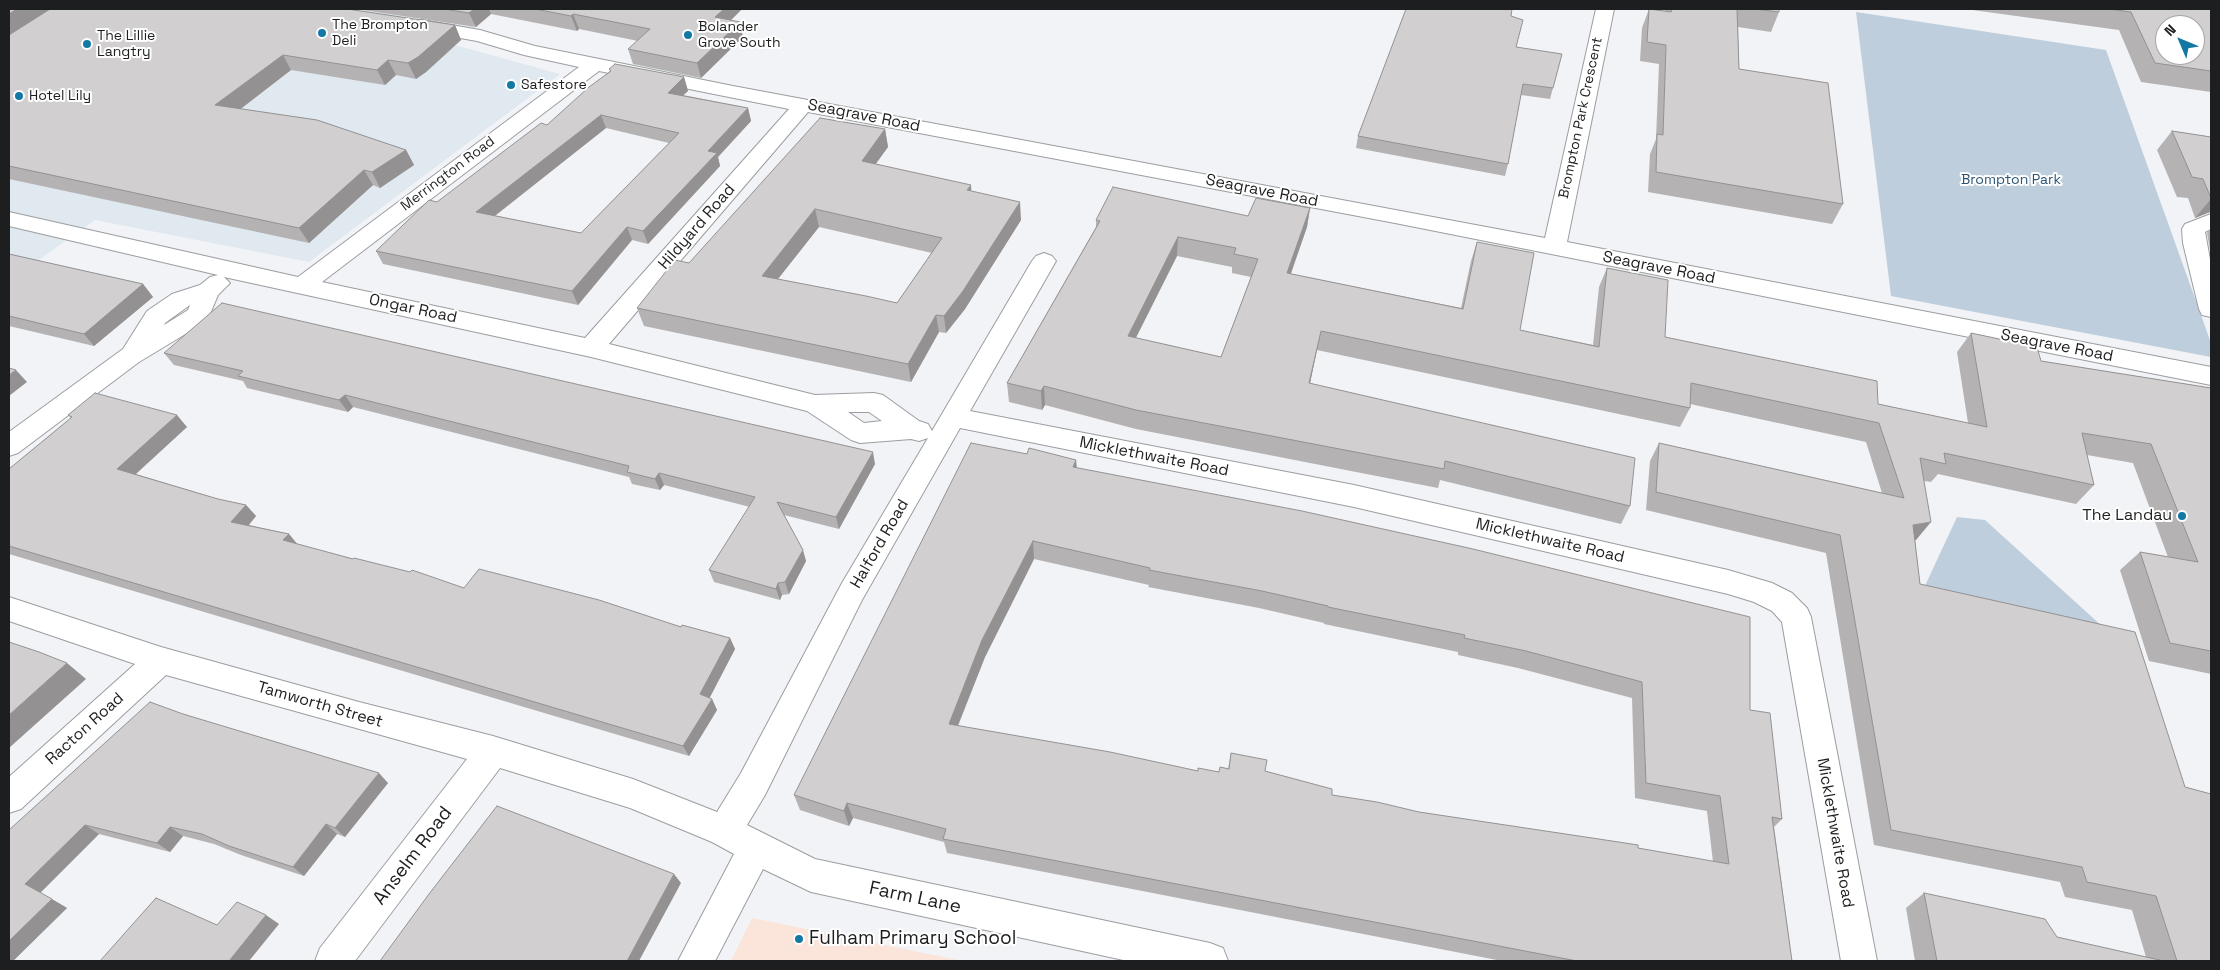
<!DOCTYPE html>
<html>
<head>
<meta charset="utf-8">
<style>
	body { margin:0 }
	#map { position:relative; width:2220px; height:970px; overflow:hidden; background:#f1f3f6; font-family:"Space Grotesk",sans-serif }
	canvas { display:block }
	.frame { position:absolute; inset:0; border:10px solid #1d1e1f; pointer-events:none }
	.north { position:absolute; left:2155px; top:15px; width:50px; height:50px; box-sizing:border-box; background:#fff; border:1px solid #a5a5a5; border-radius:50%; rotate:315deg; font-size:14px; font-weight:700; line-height:20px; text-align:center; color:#1d1e1f }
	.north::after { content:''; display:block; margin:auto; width:18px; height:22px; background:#1478a4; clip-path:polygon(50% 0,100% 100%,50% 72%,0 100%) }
</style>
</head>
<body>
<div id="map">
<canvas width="2220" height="970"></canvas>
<div class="frame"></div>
<div class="north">N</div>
</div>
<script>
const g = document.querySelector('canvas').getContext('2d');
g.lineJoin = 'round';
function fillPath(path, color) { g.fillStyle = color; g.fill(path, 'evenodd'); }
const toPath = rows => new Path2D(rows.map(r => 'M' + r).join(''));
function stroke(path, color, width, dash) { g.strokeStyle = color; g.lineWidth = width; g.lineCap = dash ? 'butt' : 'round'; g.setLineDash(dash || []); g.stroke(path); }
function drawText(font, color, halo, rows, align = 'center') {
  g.font = font + ' "Space Grotesk",sans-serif'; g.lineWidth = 4; g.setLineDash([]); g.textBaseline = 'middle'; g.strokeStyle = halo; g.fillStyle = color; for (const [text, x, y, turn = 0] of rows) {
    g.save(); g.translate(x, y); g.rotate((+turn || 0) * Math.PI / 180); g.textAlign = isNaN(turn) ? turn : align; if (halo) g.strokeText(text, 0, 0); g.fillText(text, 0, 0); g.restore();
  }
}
fillPath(toPath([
	[81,9,496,9,455,45,560,74,309,262,95,220,9,281,9,57]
]), '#e0e9f0');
fillPath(toPath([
	[752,918,963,961,731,961]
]), '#fbe4d9');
fillPath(toPath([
	[1856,12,2106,50,2211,343,2211,357,1891,296],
	[1957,517,1985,520,2114,637,1923,590]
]), '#becedc');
const street = toPath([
	[1596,9,1614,9,1567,242,2211,367,2211,385,1395,223,808,112,609,344,815,395,874,393,883,395,919,421,928,424,932,431,1032,261,1036,256,1044,253,1052,256,1056,261,970,411,1354,485,1728,570,1772,583,1792,593,1807,608,1811,617,1877,961,1841,961,1782,622,1772,611,1754,602,1728,594,1354,507,960,428,862,600,765,795,747,825,815,859,1210,943,1223,948,1228,961,1128,961,811,892,763,869,715,961,678,961,734,854,712,842,630,808,500,768,355,961,315,961,320,948,467,759,166,675,21,809,9,813,9,777,135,664,9,621,9,597,161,647,359,702,493,736,633,779,717,812,741,773,842,583,928,438,919,441,911,439,860,443,851,440,807,411,591,357,224,277,230,283,218,295,207,321,139,362,18,453,9,456,9,432,123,349,147,311,172,294,200,285,210,277,218,275,9,226,9,212,298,277,579,67,524,55,477,41,415,30,413,26,415,22,422,20,480,30,535,46,733,86,1545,238,1596,9],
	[599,71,789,109,585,338,322,282,599,71],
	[190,305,188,310,164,325,165,323,190,305],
	[848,412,869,412,882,421,864,423,848,412],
	[2211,214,2211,229,2205,232,2211,265,2211,317,2202,315,2199,309,2183,243,2182,229,2185,224,2211,214]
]);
stroke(street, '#9b9ea0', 2);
fillPath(street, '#fff');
fillPath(toPath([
	[9,9,455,25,461,40,426,72,416,79,396,75,385,85,291,70,240,109,406,150,414,165,380,188,373,185,309,243,9,179],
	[356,9,742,9,731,20,743,37,701,78,633,64,628,49,638,41,579,29,577,31,491,14,476,27],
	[1649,9,1665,11,1665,9,1779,9,1779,12,1771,32,1738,27,1739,69,1843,204,1832,224,1648,192,1650,154,1656,139,1659,64,1640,61,1642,28],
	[1965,9,2211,9,2211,92,2141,82,2119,30],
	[1511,16,1516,47,1553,88,1550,99,1521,95,1508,164,1505,176,1356,148,1358,136],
	[609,69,684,77,688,91,683,95,748,108,751,121,718,157,720,166,648,244,632,240,578,305,383,264,376,251,547,125,610,71],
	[606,128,669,143,581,233,495,216],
	[885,129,888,147,875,164,971,191,1021,220,965,309,946,333,939,332,911,382,644,326,637,308,689,263],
	[819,227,932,253,897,303,778,279],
	[2172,131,2211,137,2211,213,2210,212,2195,218,2188,198,2177,197,2157,150],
	[1310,208,1307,227,1291,274,1461,308,1471,261,1477,242,1520,330,1593,345,1599,287,1607,268,1665,337,1878,404,1968,423,1957,352,1971,333,2041,361,2211,388,2211,674,2149,661,2120,570,2140,552,2168,557,2133,463,2087,455,2094,485,2076,504,1938,474,1931,482,1924,481,1915,540,1920,584,2211,961,1915,961,1906,908,1924,893,2057,937,2146,957,2132,910,2065,897,2060,882,1874,845,1826,553,1646,510,1650,461,1659,443,1882,493,1866,442,1690,404,1690,408,1680,427,1317,350,1310,383,1630,506,1621,524,1440,480,1438,488,1136,429,1045,405,1042,410,1009,402,1007,383,1096,227,1096,220,1248,216],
	[1177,256,1232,267,1232,273,1251,277,1221,357,1136,338],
	[2211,228,2211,256,2207,233],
	[9,254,143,284,153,297,94,346,9,326],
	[164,353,875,464,839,529,784,515,806,561,789,594,782,595,780,600,714,582,709,570,750,507,664,485,660,490,632,484,629,477,353,407,348,412,247,388,243,381,174,365],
	[68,415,187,427,136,474,218,499,246,505,256,516,249,525,289,534,297,544,353,559,464,588,681,627,730,638,735,649,709,698,712,699,717,710,689,756,9,554,9,469,71,418],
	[1027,454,1076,460,1077,468,1750,710,1782,819,1774,827,1792,961,1502,961,947,853,944,842,853,818,849,826,800,810,794,795],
	[1034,559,1149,585,1148,587,1259,608,1324,623,1324,624,1458,652,1458,655,1518,668,1632,698,1635,798,1707,811,1713,862,1638,848,1419,812,1332,795,1265,771,1231,753,1228,769,1219,772,1198,771,958,726,985,657],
	[183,714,388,783,345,837,337,834,304,876,241,855,214,844,183,836,170,852,99,834,40,893,67,908,13,961,9,961,9,830]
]), '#b5b2b4');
fillPath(toPath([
	[17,9,51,9,9,36,9,14],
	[474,9,489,9,491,14,476,27,469,13],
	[724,9,742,9,719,32,715,17],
	[573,14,579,29,577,31,571,16],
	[740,22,743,37,701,78,697,63],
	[455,25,461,40,426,72,416,79,408,63],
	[283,55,291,70,225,121,215,105],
	[388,60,396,75,385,85,377,70],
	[684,77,688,91,672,106,668,93],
	[748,108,751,121,718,157,720,166,648,244,643,231,708,151],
	[601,115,606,128,483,225,476,212],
	[885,129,888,147,865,179,862,161],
	[406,150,414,165,380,188,372,172],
	[364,170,373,185,309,243,299,228],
	[971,185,972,202,967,190],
	[2211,199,2211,211,2210,212,2195,218],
	[1020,202,1021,220,965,309,946,333,944,316],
	[1310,208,1307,227,1284,292,1287,273],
	[815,209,819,227,766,294,762,276],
	[627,227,632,240,578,305,572,291],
	[1178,237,1177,256,1127,355,1128,336],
	[143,284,153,297,94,346,84,334],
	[936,315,939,332,911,382,908,364],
	[1321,331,1317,350,1306,402,1309,383],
	[16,370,27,382,9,396,9,375],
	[1044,386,1045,405,1042,410,1041,391],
	[345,395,353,407,348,412,339,400],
	[177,415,187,427,129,480,117,469],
	[873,452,875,464,839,529,836,517],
	[1076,460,1077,477,1073,467],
	[659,473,664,485,660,490,655,479],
	[246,505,256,516,242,533,231,522],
	[1931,522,1916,540,1899,543,1913,525],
	[289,534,298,545,283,540],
	[1033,541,1034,559,985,657,952,740,949,724,982,640],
	[803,550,806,561,789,594,785,582],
	[778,583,782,595,780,600,776,589],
	[730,638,735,649,706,705,700,694],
	[67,663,86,679,9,748,9,715],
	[712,699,717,710,689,756,683,746],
	[379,773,388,783,345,837,335,828],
	[847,803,853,818,849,826,844,811],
	[326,824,337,834,304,876,293,867],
	[85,825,99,834,40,893,25,884],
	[170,827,183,836,170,852,157,843],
	[674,874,681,883,639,961,627,961],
	[52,899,67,908,13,961,9,961,9,941],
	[266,915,279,924,249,961,229,961]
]), '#939192');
const building = toPath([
	[9,9,17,9,9,14,9,9],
	[50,9,347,9,455,25,418,57,408,63,388,60,377,70,283,55,215,105,317,120,406,150,372,172,364,170,299,228,9,166,9,35,50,9],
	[444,9,474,9,469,13,444,9],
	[535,9,724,9,715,17,740,22,697,63,628,49,650,29,573,14,571,16,535,9],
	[1406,9,1512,9,1511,16,1523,20,1516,47,1562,54,1553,88,1523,84,1508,164,1358,136,1406,9],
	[1649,9,1671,12,1672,9,1737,9,1739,69,1828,83,1843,204,1656,172,1657,134,1663,135,1666,45,1647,42,1649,9],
	[1755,9,1779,9,1779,12,1755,9],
	[2109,9,2211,9,2211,71,2155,63,2131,12,2109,9],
	[2165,25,2195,25,2195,55,2165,55,2165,25],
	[615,64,684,77,668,93,748,108,708,151,717,153,643,231,627,227,572,291,376,251,429,200,437,202,541,123,547,125,589,87,611,71,609,69,615,64],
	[601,115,679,133,581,233,476,212,601,115],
	[820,118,885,129,862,161,971,185,967,190,1020,202,963,291,944,316,936,315,908,364,637,308,675,260,689,263,820,118],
	[815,209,942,238,897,303,866,296,762,276,815,209],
	[2172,131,2211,137,2211,198,2203,179,2192,177,2172,131],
	[1113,187,1248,216,1256,198,1310,208,1287,273,1463,309,1477,242,1534,253,1520,330,1599,347,1607,268,1668,280,1665,337,1877,381,1878,404,1987,427,1971,333,2037,347,2041,361,2211,388,2211,651,2170,643,2140,552,2198,562,2151,444,2082,433,2094,485,1944,453,1946,464,1920,458,1931,522,1913,525,1920,584,2135,632,2185,787,2211,794,2211,961,2177,961,2156,896,2087,882,2082,867,1891,830,1840,535,1656,492,1659,443,1904,498,1879,423,1691,383,1690,408,1321,331,1309,383,1635,458,1630,506,1445,461,1444,469,1136,410,1044,386,1041,391,1007,383,1100,221,1096,220,1113,187],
	[1178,237,1236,248,1234,254,1258,259,1221,357,1128,336,1178,237],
	[9,254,143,284,84,334,9,316,9,254],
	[222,303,873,452,836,517,777,502,803,550,785,582,778,583,776,589,709,570,755,497,659,473,655,479,627,472,629,466,345,395,339,400,238,376,243,371,164,353,222,303],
	[9,368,16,370,9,375,9,368],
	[95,393,177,415,117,469,218,499,246,505,231,522,289,534,283,540,353,559,354,558,410,572,412,570,464,588,479,569,599,600,681,627,682,625,730,638,700,694,712,699,683,746,9,546,9,469,72,417,68,415,95,393],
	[971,443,1027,454,1029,448,1076,460,1073,467,1302,511,1473,549,1750,617,1750,710,1770,713,1782,819,1772,817,1792,961,1577,961,943,839,946,829,847,803,844,811,794,795,971,443],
	[1033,541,1150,568,1149,570,1262,591,1328,606,1328,607,1465,635,1464,638,1526,651,1642,682,1646,783,1720,796,1729,864,1638,848,1638,845,1612,841,1419,812,1377,802,1332,795,1332,789,1265,771,1267,760,1231,753,1229,769,1220,767,1219,772,1198,768,1198,771,1110,752,949,724,982,640,1033,541],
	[9,642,39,652,67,663,9,715,9,642],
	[150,702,183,714,379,773,335,828,326,824,293,867,229,846,202,834,170,827,157,843,85,825,25,884,52,899,9,941,9,830,150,702],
	[497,806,674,874,627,961,380,961,429,894,497,806],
	[1924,893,2045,919,2057,937,2164,961,1937,961,1924,893],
	[156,898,217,925,237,902,266,915,229,961,100,961,156,898]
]);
fillPath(building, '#d2cfd1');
stroke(building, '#939192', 1);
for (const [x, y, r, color] of [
	[322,33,5,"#1478a4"],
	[688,35,5,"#1478a4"],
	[87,44,5,"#1478a4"],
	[511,85,5,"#1478a4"],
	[19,96,5,"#1478a4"],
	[2182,516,5,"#1478a4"],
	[799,939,5,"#1478a4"]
]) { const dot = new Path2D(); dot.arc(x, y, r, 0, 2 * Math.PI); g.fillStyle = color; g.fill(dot); stroke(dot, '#fff', 2); }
drawText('14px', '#1d1e1f', '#fff', [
	["The Brompton",332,25],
	["Deli",332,41],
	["Bolander",698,27],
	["Grove South",698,43],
	["The Lillie",97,36],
	["Langtry",97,52],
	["Safestore",521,85],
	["Hotel Lily",29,96]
], 'left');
drawText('14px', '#1d1e1f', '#fff', [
	["Brompton Park Crescent",1581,118,-78],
	["Merrington Road",448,174,-37]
]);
drawText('14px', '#2b5475', '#fff', [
	["Brompton Park",2011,180]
]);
drawText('16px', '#1d1e1f', '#fff', [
	["Seagrave Road",864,116,11],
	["Seagrave Road",1262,191,11],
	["Hildyard Road",697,227,-49],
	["Seagrave Road",1659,268,11],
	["Ongar Road",413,309,12],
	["Seagrave Road",2057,346,11],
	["Micklethwaite Road",1154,457,11],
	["Micklethwaite Road",1550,541,13],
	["Halford Road",880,544,-60],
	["Tamworth Street",320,705,16],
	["Racton Road",85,729,-42],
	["Micklethwaite Road",1835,833,80]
]);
drawText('16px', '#1d1e1f', '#fff', [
	["The Landau",2172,516]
], 'right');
drawText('19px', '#1d1e1f', '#fff', [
	["Anselm Road",413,856,-53],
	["Farm Lane",915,898,12]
]);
drawText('19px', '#1d1e1f', '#fff', [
	["Fulham Primary School",809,939]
], 'left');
</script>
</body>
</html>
